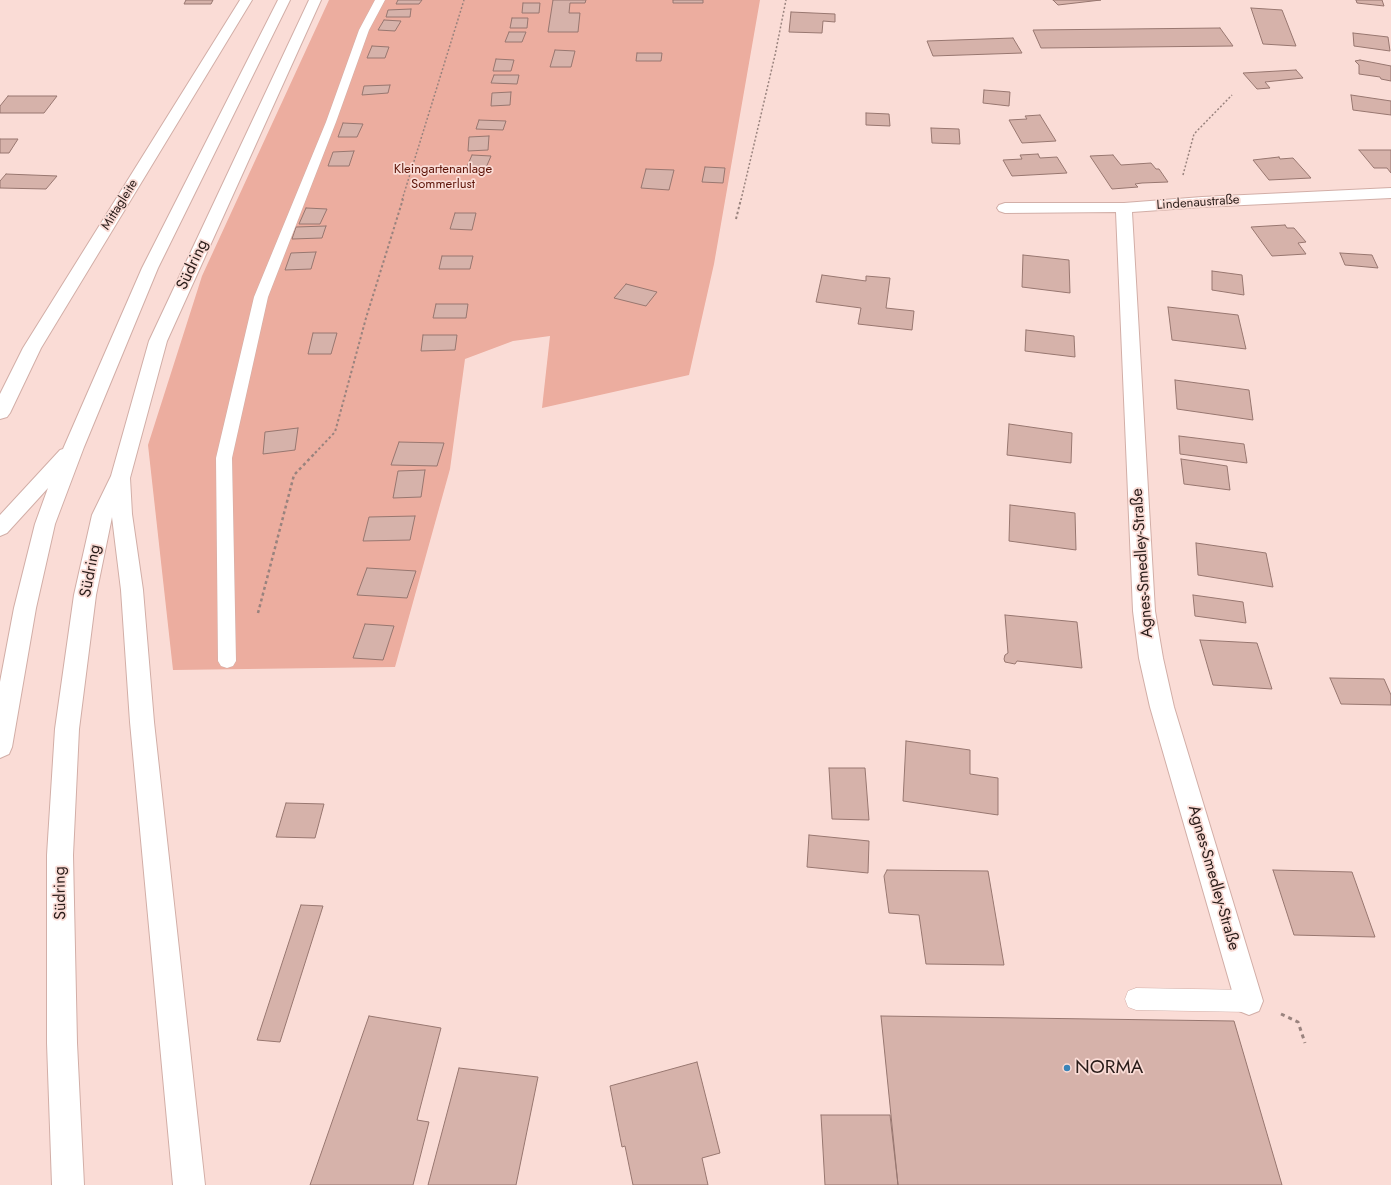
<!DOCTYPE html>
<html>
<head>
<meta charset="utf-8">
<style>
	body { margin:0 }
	canvas { display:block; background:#fadcd6 }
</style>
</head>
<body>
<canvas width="1391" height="1185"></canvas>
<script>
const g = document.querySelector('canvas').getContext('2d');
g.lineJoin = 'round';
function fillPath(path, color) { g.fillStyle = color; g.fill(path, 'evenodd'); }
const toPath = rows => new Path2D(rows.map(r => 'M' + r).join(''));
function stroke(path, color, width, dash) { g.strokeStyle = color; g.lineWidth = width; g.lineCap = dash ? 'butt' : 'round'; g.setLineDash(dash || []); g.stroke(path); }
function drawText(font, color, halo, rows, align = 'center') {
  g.font = font + ' Jost,sans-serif'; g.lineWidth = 3.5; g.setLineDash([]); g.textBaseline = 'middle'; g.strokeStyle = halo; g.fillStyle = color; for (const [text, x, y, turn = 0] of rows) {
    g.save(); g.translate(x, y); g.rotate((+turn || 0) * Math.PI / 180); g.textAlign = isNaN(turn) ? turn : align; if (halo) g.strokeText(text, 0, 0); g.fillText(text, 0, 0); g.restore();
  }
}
fillPath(toPath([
	[329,0,760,0,714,264,689,375,542,408,550,336,513,341,465,359,450,469,395,667,173,670,148,445,202,276]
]), '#ecad9f');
const building = toPath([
	[186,0,213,0,211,4,184,4,186,0],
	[398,0,422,0,419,4,396,4,398,0],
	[553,0,586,0,585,3,570,3,569,13,580,13,578,32,548,32,553,0],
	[673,0,703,0,703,3,673,3,673,0],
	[1053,0,1101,0,1058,5,1053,0],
	[1356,0,1382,0,1384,6,1357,3,1356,0],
	[523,3,540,3,539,13,522,13,523,3],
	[1251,8,1282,10,1296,46,1263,44,1251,8],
	[411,9,410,17,386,17,388,10,411,9],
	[791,12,835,14,835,22,823,21,822,33,789,32,791,12],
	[512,18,528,18,527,28,510,28,512,18],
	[384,20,401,21,395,31,378,30,384,20],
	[1220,28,1233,46,1041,48,1033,30,1220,28],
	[509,32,526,32,522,42,505,42,509,32],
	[1353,33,1388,37,1390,51,1354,46,1353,33],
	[1013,38,1022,53,933,56,927,41,1013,38],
	[372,46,389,47,385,58,367,58,372,46],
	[555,50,575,51,571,67,550,67,555,50],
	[637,53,662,53,661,61,636,61,637,53],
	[496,59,514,60,511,71,493,71,496,59],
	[1360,60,1391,66,1391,81,1381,79,1380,77,1359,74,1359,65,1355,61,1360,60],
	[1296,70,1303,78,1265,82,1270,88,1257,89,1243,73,1296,70],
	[494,75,519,75,517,84,491,83,494,75],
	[390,85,388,93,362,95,364,86,390,85],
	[984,90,1010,92,1009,106,983,103,984,90],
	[511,92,510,105,491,106,492,93,511,92],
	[1351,95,1391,101,1391,115,1353,110,1351,95],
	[8,96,57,96,44,113,0,113,0,106,8,96],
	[866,113,889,114,890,126,866,125,866,113],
	[1040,115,1056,141,1022,143,1009,120,1027,119,1025,116,1040,115],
	[479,120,506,121,503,130,476,129,479,120],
	[343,123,363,124,357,137,338,137,343,123],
	[931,128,959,129,960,144,932,143,931,128],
	[489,136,488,150,468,151,469,137,489,136],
	[0,139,18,139,9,153,0,153,0,139],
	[1359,150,1391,150,1391,173,1387,168,1374,168,1359,150],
	[354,151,349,166,328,166,333,152,354,151],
	[1038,154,1040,158,1057,157,1067,173,1012,176,1003,160,1022,159,1020,155,1038,154],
	[472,155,491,156,485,170,466,169,472,155],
	[1113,155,1121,165,1151,163,1156,169,1159,169,1168,182,1142,183,1135,184,1138,187,1112,189,1090,156,1113,155],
	[1279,157,1280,159,1293,158,1311,178,1269,180,1253,160,1279,157],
	[705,167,725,168,723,183,702,182,705,167],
	[646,169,674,170,669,190,641,188,646,169],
	[6,174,57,176,46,189,0,188,0,181,6,174],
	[306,208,327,209,320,224,299,224,306,208],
	[455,213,476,213,472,230,450,229,455,213],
	[1285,225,1287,228,1294,228,1306,242,1298,243,1306,254,1272,256,1251,227,1285,225],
	[326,226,322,238,292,239,296,227,326,226],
	[316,252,311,269,285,270,291,253,316,252],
	[1340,253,1372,255,1378,268,1345,265,1340,253],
	[1023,255,1069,260,1070,293,1022,287,1023,255],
	[442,256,473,256,470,269,439,269,442,256],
	[1212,271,1242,275,1244,295,1212,290,1212,271],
	[822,275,866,281,866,276,890,278,886,308,914,311,912,330,858,324,861,308,816,302,822,275],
	[626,284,657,292,646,306,614,298,626,284],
	[436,304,468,304,466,318,433,318,436,304],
	[1168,307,1238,315,1246,349,1172,340,1168,307],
	[1026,330,1074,336,1075,357,1025,351,1026,330],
	[313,333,337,333,331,354,308,354,313,333],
	[423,335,457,335,455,350,421,351,423,335],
	[1175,380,1249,390,1253,420,1177,409,1175,380],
	[1009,424,1072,433,1071,463,1007,455,1009,424],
	[298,428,295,450,263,454,265,432,298,428],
	[1179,436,1244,444,1247,463,1180,454,1179,436],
	[399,442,444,443,437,466,391,465,399,442],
	[1181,459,1227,466,1230,490,1184,484,1181,459],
	[425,470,421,497,393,498,398,471,425,470],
	[1010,505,1075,513,1076,550,1009,541,1010,505],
	[415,516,410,540,363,541,369,517,415,516],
	[1196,543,1266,553,1273,587,1198,575,1196,543],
	[367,568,416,571,407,598,357,595,367,568],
	[1193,595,1243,602,1246,623,1195,616,1193,595],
	[1005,615,1077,622,1082,668,1017,661,1015,664,1005,662,1004,659,1005,655,1008,653,1005,615],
	[365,624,394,626,383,660,353,658,365,624],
	[1200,640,1257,643,1272,689,1213,685,1200,640],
	[1330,678,1384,679,1391,695,1391,705,1341,704,1330,678],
	[906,741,970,750,970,774,998,778,998,815,903,801,906,741],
	[829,768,865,768,869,820,832,819,829,768],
	[286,803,324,804,315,838,276,837,286,803],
	[809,835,869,841,868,873,807,867,809,835],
	[887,870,988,871,1004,965,926,964,919,915,889,913,884,876,887,870],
	[1273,870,1352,872,1375,937,1294,935,1273,870],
	[301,905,323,906,280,1042,257,1040,301,905],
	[369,1016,441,1028,417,1120,429,1122,413,1185,310,1185,369,1016],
	[881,1016,1234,1021,1282,1185,898,1185,881,1016],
	[697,1062,720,1153,702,1158,708,1185,633,1185,625,1146,622,1147,610,1086,697,1062],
	[459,1068,538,1077,516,1185,428,1185,459,1068],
	[821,1115,890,1115,898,1185,825,1185,821,1115]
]);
fillPath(building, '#d6b2aa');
stroke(building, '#987770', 1);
const lane = toPath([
	[375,0,385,0,369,30,336,122,268,297,232,458,236,661,233,666,227,668,221,666,218,661,216,458,254,297,326,122,359,30,375,0],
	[1136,988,1249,990,1257,993,1260,1001,1257,1009,1249,1012,1136,1010,1128,1007,1125,999,1128,991,1136,988]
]);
const street = toPath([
	[240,0,252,0,41,348,10,413,7,417,0,419,0,394,23,348,240,0],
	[1391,188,1391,198,1202,207,1132,212,1155,611,1163,658,1174,707,1263,1001,1259,1011,1249,1015,1239,1011,1235,1001,1150,707,1139,658,1133,611,1116,212,1005,213,999,211,997,208,999,205,1005,203,1124,203,1202,197,1391,188]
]);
const primary = toPath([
	[278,0,290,0,158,268,84,447,55,524,36,608,12,747,9,754,0,758,0,682,14,608,35,524,48,488,7,533,0,536,0,515,60,450,63,449,142,268,278,0],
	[309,0,321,0,167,341,130,478,132,514,143,590,154,722,205,1185,173,1185,130,722,121,590,112,517,96,595,79,729,73,855,77,1043,84,1185,52,1185,47,1043,47,855,55,729,74,595,92,515,111,476,149,341,309,0]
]);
stroke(lane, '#d2aea7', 1);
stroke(street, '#d2aea7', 2);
stroke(primary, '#d2aea7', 2);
stroke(toPath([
	[1183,175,1194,134,1232,95],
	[402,200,464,0],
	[741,200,775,55,786,0]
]), '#99837e', 1.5, [2, 2]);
stroke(toPath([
	[736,219,741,199],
	[315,453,335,432,366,318,403,199]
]), '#99837e', 2, [2.5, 2.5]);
stroke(toPath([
	[258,613,294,475,316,452]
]), '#99837e', 2.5, [3, 3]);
stroke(toPath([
	[1281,1014,1298,1022,1305,1043]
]), '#99837e', 3, [4, 4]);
fillPath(lane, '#fff');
fillPath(street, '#fff');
fillPath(primary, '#fff');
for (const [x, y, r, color] of [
	[1067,1068,4,"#3a84b8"]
]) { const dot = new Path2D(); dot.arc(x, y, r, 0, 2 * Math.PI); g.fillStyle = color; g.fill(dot); stroke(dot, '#fadcd6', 1.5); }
drawText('13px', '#5e1509', '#fadcd6', [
	["Kleingartenanlage",443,170],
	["Sommerlust",443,185]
]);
drawText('13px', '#291c19', '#fadcd6', [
	["Lindenaustraße",1198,203,-4],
	["Mittagleite",120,205,-58]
]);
drawText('16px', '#291c19', '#fadcd6', [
	["Südring",193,265,-65],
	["Agnes-Smedley-Straße",1143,563,-94],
	["Südring",91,571,-79],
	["Agnes-Smedley-Straße",1213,878,74],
	["Südring",61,893,-91]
]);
drawText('19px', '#291c19', '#fadcd6', [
	["NORMA",1075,1068]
], 'left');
</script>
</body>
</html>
